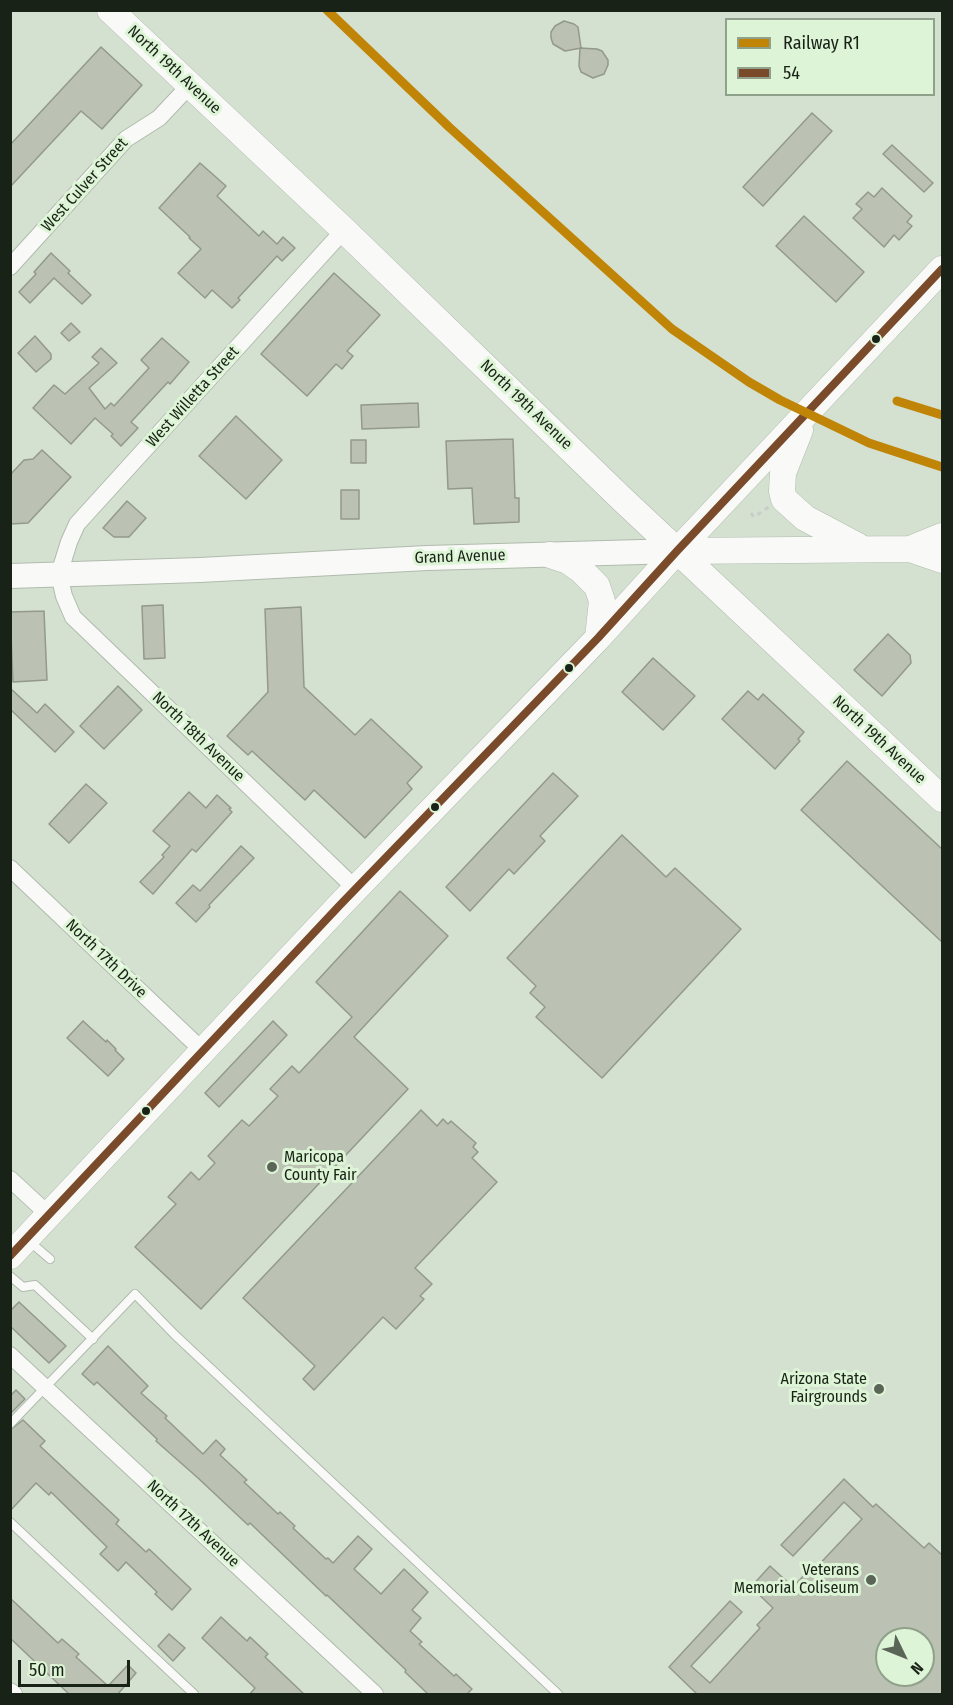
<!DOCTYPE html>
<html>
<head>
<meta charset="utf-8">
<style>
	body { margin:0 }
	#map { position:relative; width:953px; height:1705px; overflow:hidden; background:#d4e1d0; font-family:"Fira Sans Condensed",sans-serif }
	canvas { display:block }
	.frame { position:absolute; inset:0; border:12px solid #192217; pointer-events:none }
	.legend { position:absolute; left:725px; top:18px; width:210px; height:78px; box-sizing:border-box; background:#ddf5d6; border:2px solid #8fa18a; margin:0; padding:8px 10px; list-style:none; font-size:18px; color:#192217 }
	.legend li { display:flex; align-items:center; gap:12px; height:30px }
	.legend b { width:30px; border:2px solid #8fa18a }
	.north { position:absolute; left:875px; top:1627px; width:60px; height:60px; box-sizing:border-box; background:#ddf5d6; border:2px solid #8fa18a; border-radius:50%; rotate:133deg; font-size:16px; font-weight:700; line-height:24px; text-align:center; color:#192217 }
	.north::after { content:''; display:block; margin:auto; width:21px; height:27px; background:#5a6558; clip-path:polygon(50% 0,100% 100%,50% 72%,0 100%) }
	.scale { position:absolute; left:18px; top:1660px; width:112px; height:27px; box-sizing:border-box; border:3px solid #192217; border-top:0; padding-left:8px; font-size:18px; line-height:21px; white-space:nowrap; color:#192217; -webkit-text-stroke:4px #ddf5d6; paint-order:stroke }
</style>
</head>
<body>
<div id="map">
<canvas width="953" height="1705"></canvas>
<div class="frame"></div>
<ul class="legend">
<li><b style="height:8px;background:#c08506"></b>Railway R1</li>
<li><b style="height:8px;background:#7a4b2a"></b>54</li>
</ul>
<div class="north">N</div>
<div class="scale">50 m</div>
</div>
<script>
const g = document.querySelector('canvas').getContext('2d');
g.lineJoin = 'round';
function fillPath(path, color) { g.fillStyle = color; g.fill(path, 'evenodd'); }
const toPath = rows => new Path2D(rows.map(r => 'M' + r).join(''));
function stroke(path, color, width, dash) { g.strokeStyle = color; g.lineWidth = width; g.lineCap = dash ? 'butt' : 'round'; g.setLineDash(dash || []); g.stroke(path); }
function drawText(font, color, halo, rows, align = 'center') {
  g.font = font + ' "Fira Sans Condensed",sans-serif'; g.lineWidth = 6; g.setLineDash([]); g.textBaseline = 'middle'; g.strokeStyle = halo; g.fillStyle = color; for (const [text, x, y, turn = 0] of rows) {
    g.save(); g.translate(x, y); g.rotate((+turn || 0) * Math.PI / 180); g.textAlign = isNaN(turn) ? turn : align; if (halo) g.strokeText(text, 0, 0); g.fillText(text, 0, 0); g.restore();
  }
}
const building = toPath([
	[564,21,574,24,578,27,581,48,565,51,553,44,551,38,551,32,555,26,564,21],
	[101,47,142,85,102,129,81,111,10,187,10,145,101,47],
	[580,48,597,49,602,51,608,60,608,65,604,74,593,78,581,72,579,66,580,48],
	[812,113,832,131,763,206,743,187,812,113],
	[892,145,933,183,924,192,883,154,892,145],
	[200,163,226,186,217,196,259,236,263,231,277,244,283,237,295,248,282,261,277,256,238,298,240,300,232,308,212,290,205,298,178,273,201,249,189,238,190,237,159,208,200,163],
	[882,188,912,216,907,222,912,226,899,240,894,235,884,247,853,218,862,209,856,204,868,192,874,197,882,188],
	[804,216,864,272,836,302,776,246,804,216],
	[51,253,70,271,68,273,91,295,82,304,54,278,30,303,19,292,36,274,34,272,51,253],
	[334,273,380,315,347,351,353,356,342,369,336,364,307,396,261,354,334,273],
	[71,323,80,332,69,341,61,333,71,323],
	[35,336,51,354,51,359,36,372,18,353,35,336],
	[162,338,189,362,170,384,168,382,131,422,138,428,121,446,111,436,113,434,95,418,71,444,33,408,54,385,65,394,99,363,92,357,101,348,117,363,89,388,105,409,111,403,114,406,149,368,141,360,162,338],
	[418,403,419,427,362,429,361,405,418,403],
	[236,416,282,460,246,499,199,456,236,416],
	[513,439,515,498,519,498,519,522,474,524,472,488,448,489,446,441,513,439],
	[351,440,366,440,366,463,351,463,351,440],
	[42,450,71,477,28,523,10,524,10,475,24,460,33,459,42,450],
	[341,490,359,490,359,519,341,519,341,490],
	[127,501,146,518,129,537,114,537,103,528,127,501],
	[163,605,165,658,144,659,142,606,163,605],
	[301,607,304,687,355,735,371,719,422,767,407,783,412,789,365,838,314,790,305,800,252,751,248,755,227,736,268,692,265,609,301,607],
	[44,611,47,680,13,682,10,612,44,611],
	[888,634,910,655,911,663,882,696,854,670,888,634],
	[653,658,695,696,663,730,622,692,653,658],
	[118,686,142,710,104,749,80,726,118,686],
	[10,688,37,713,45,704,74,732,55,752,10,709,10,688],
	[748,691,758,700,763,694,804,732,798,739,800,741,775,769,722,719,748,691],
	[847,761,942,849,942,942,801,810,847,761],
	[553,773,578,796,540,836,545,841,514,874,509,869,470,911,446,887,553,773],
	[86,784,107,803,69,843,49,824,86,784],
	[189,792,206,808,217,795,231,808,229,809,232,812,196,852,192,849,153,894,140,882,164,857,162,855,170,846,153,831,189,792],
	[622,835,666,877,675,868,741,929,602,1078,536,1017,545,1007,530,993,536,986,507,958,622,835],
	[241,846,254,858,209,905,210,907,196,922,176,903,193,885,200,891,241,846],
	[400,891,448,936,354,1037,408,1089,201,1309,135,1247,176,1204,168,1197,191,1172,199,1180,215,1163,208,1156,242,1120,249,1126,278,1096,270,1089,292,1066,299,1073,352,1017,316,982,400,891],
	[83,1021,106,1042,107,1040,116,1049,115,1050,124,1059,108,1076,67,1038,83,1021],
	[273,1021,287,1035,219,1107,205,1093,273,1021],
	[421,1110,437,1126,443,1119,448,1124,451,1121,476,1143,473,1147,478,1152,472,1158,497,1182,415,1268,432,1284,420,1296,424,1299,396,1329,383,1317,314,1390,303,1379,315,1366,243,1298,421,1110],
	[19,1302,66,1346,49,1363,10,1326,10,1311,19,1302],
	[108,1346,148,1386,141,1393,167,1416,165,1418,203,1454,216,1440,225,1449,220,1455,247,1480,244,1482,278,1514,280,1512,295,1526,293,1528,326,1559,328,1558,333,1563,358,1536,372,1549,354,1569,381,1594,404,1569,428,1592,412,1610,421,1618,410,1631,422,1642,419,1644,454,1676,456,1674,472,1689,466,1695,429,1695,405,1672,406,1670,327,1595,326,1596,250,1523,248,1525,198,1478,156,1441,157,1439,97,1382,94,1385,82,1374,108,1346],
	[16,1390,25,1399,10,1414,10,1396,16,1390],
	[23,1420,45,1441,40,1446,119,1520,116,1524,146,1552,149,1549,191,1589,172,1610,155,1594,157,1592,126,1562,118,1571,100,1554,107,1547,51,1492,49,1495,36,1483,10,1511,10,1430,23,1420],
	[844,1479,873,1507,876,1504,924,1548,929,1543,942,1555,942,1695,698,1695,669,1667,730,1601,742,1612,691,1666,710,1683,760,1628,757,1625,773,1608,751,1587,770,1566,793,1587,808,1571,811,1573,862,1519,844,1502,793,1556,781,1545,844,1479],
	[887,1639,923,1639,923,1675,887,1675,887,1639],
	[10,1598,58,1643,62,1639,79,1654,76,1657,108,1686,128,1665,136,1673,117,1695,70,1695,10,1638,10,1598],
	[221,1617,247,1641,250,1637,268,1654,265,1657,305,1695,249,1695,255,1688,202,1638,221,1617],
	[169,1634,185,1648,173,1661,158,1646,169,1634]
]);
fillPath(building, '#bbc1b3');
stroke(building, '#93998b', 1.5);
const lane = toPath([
	[29,1241,50,1259],
	[10,1276,23,1287,35,1285,93,1339],
	[10,1424,135,1294,175,1335,558,1694],
	[10,1522,194,1694]
]);
const street = toPath([
	[344,230,77,524,69,542,59,574,64,596,73,617,356,889],
	[10,267,126,139,159,118,190,85],
	[10,868,202,1050],
	[10,1179,49,1215],
	[10,1355,375,1694],
	[10,1691,14,1694]
]);
const secondary = toPath([
	[10,576,200,570,427,558,677,551]
]);
const primary = toPath([
	[110,10,344,230,622,499,942,799],
	[800,430,783,473,782,491,784,499,805,518,858,546],
	[910,549,942,536],
	[677,551,910,549,942,560],
	[550,555,568,561,581,570,597,586,602,601,598,638],
	[10,1256,340,905,598,638,677,551,942,269]
]);
stroke(lane, '#b0baad', 10);
stroke(street, '#b0baad', 18);
stroke(secondary, '#b0baad', 26);
stroke(primary, '#b0baad', 27);
stroke(toPath([
	[751,513,754,517,769,507]
]), '#c9cdc8', 3, [4.5, 4.5]);
stroke(lane, '#f9faf8', 8);
stroke(street, '#f9faf8', 16);
stroke(secondary, '#f9faf8', 24);
stroke(primary, '#f9faf8', 26);
stroke(toPath([
	[10,1256,340,905,598,638,677,551,942,269]
]), '#7a4b2a', 8);
stroke(toPath([
	[327,10,449,127,672,329,749,382,780,400,869,443,942,467],
	[897,401,942,415]
]), '#c08506', 9);
for (const [x, y, r, color] of [
	[876,339,5,"#192217"],
	[569,668,5,"#192217"],
	[435,807,5,"#192217"],
	[146,1111,5,"#192217"],
	[272,1167,6,"#5a6558"],
	[879,1389,6,"#5a6558"],
	[871,1580,6,"#5a6558"]
]) { const dot = new Path2D(); dot.arc(x, y, r, 0, 2 * Math.PI); g.fillStyle = color; g.fill(dot); stroke(dot, '#ddf5d6', 2); }
drawText('16px', '#192217', '#ddf5d6', [
	["North 19th Avenue",174,70,43],
	["West Culver Street",85,185,-48],
	["West Willetta Street",193,397,-48],
	["North 19th Avenue",526,405,44],
	["Grand Avenue",460,557,-2],
	["North 18th Avenue",198,737,44],
	["North 19th Avenue",879,740,43],
	["North 17th Drive",106,959,44],
	["North 17th Avenue",193,1524,43]
]);
drawText('16px', '#192217', '#ddf5d6', [
	["Maricopa",284,1158,"left"],
	["County Fair",284,1176,"left"],
	["Arizona State",867,1380],
	["Fairgrounds",867,1398],
	["Veterans",859,1571],
	["Memorial Coliseum",859,1589]
], 'right');
</script>
</body>
</html>
